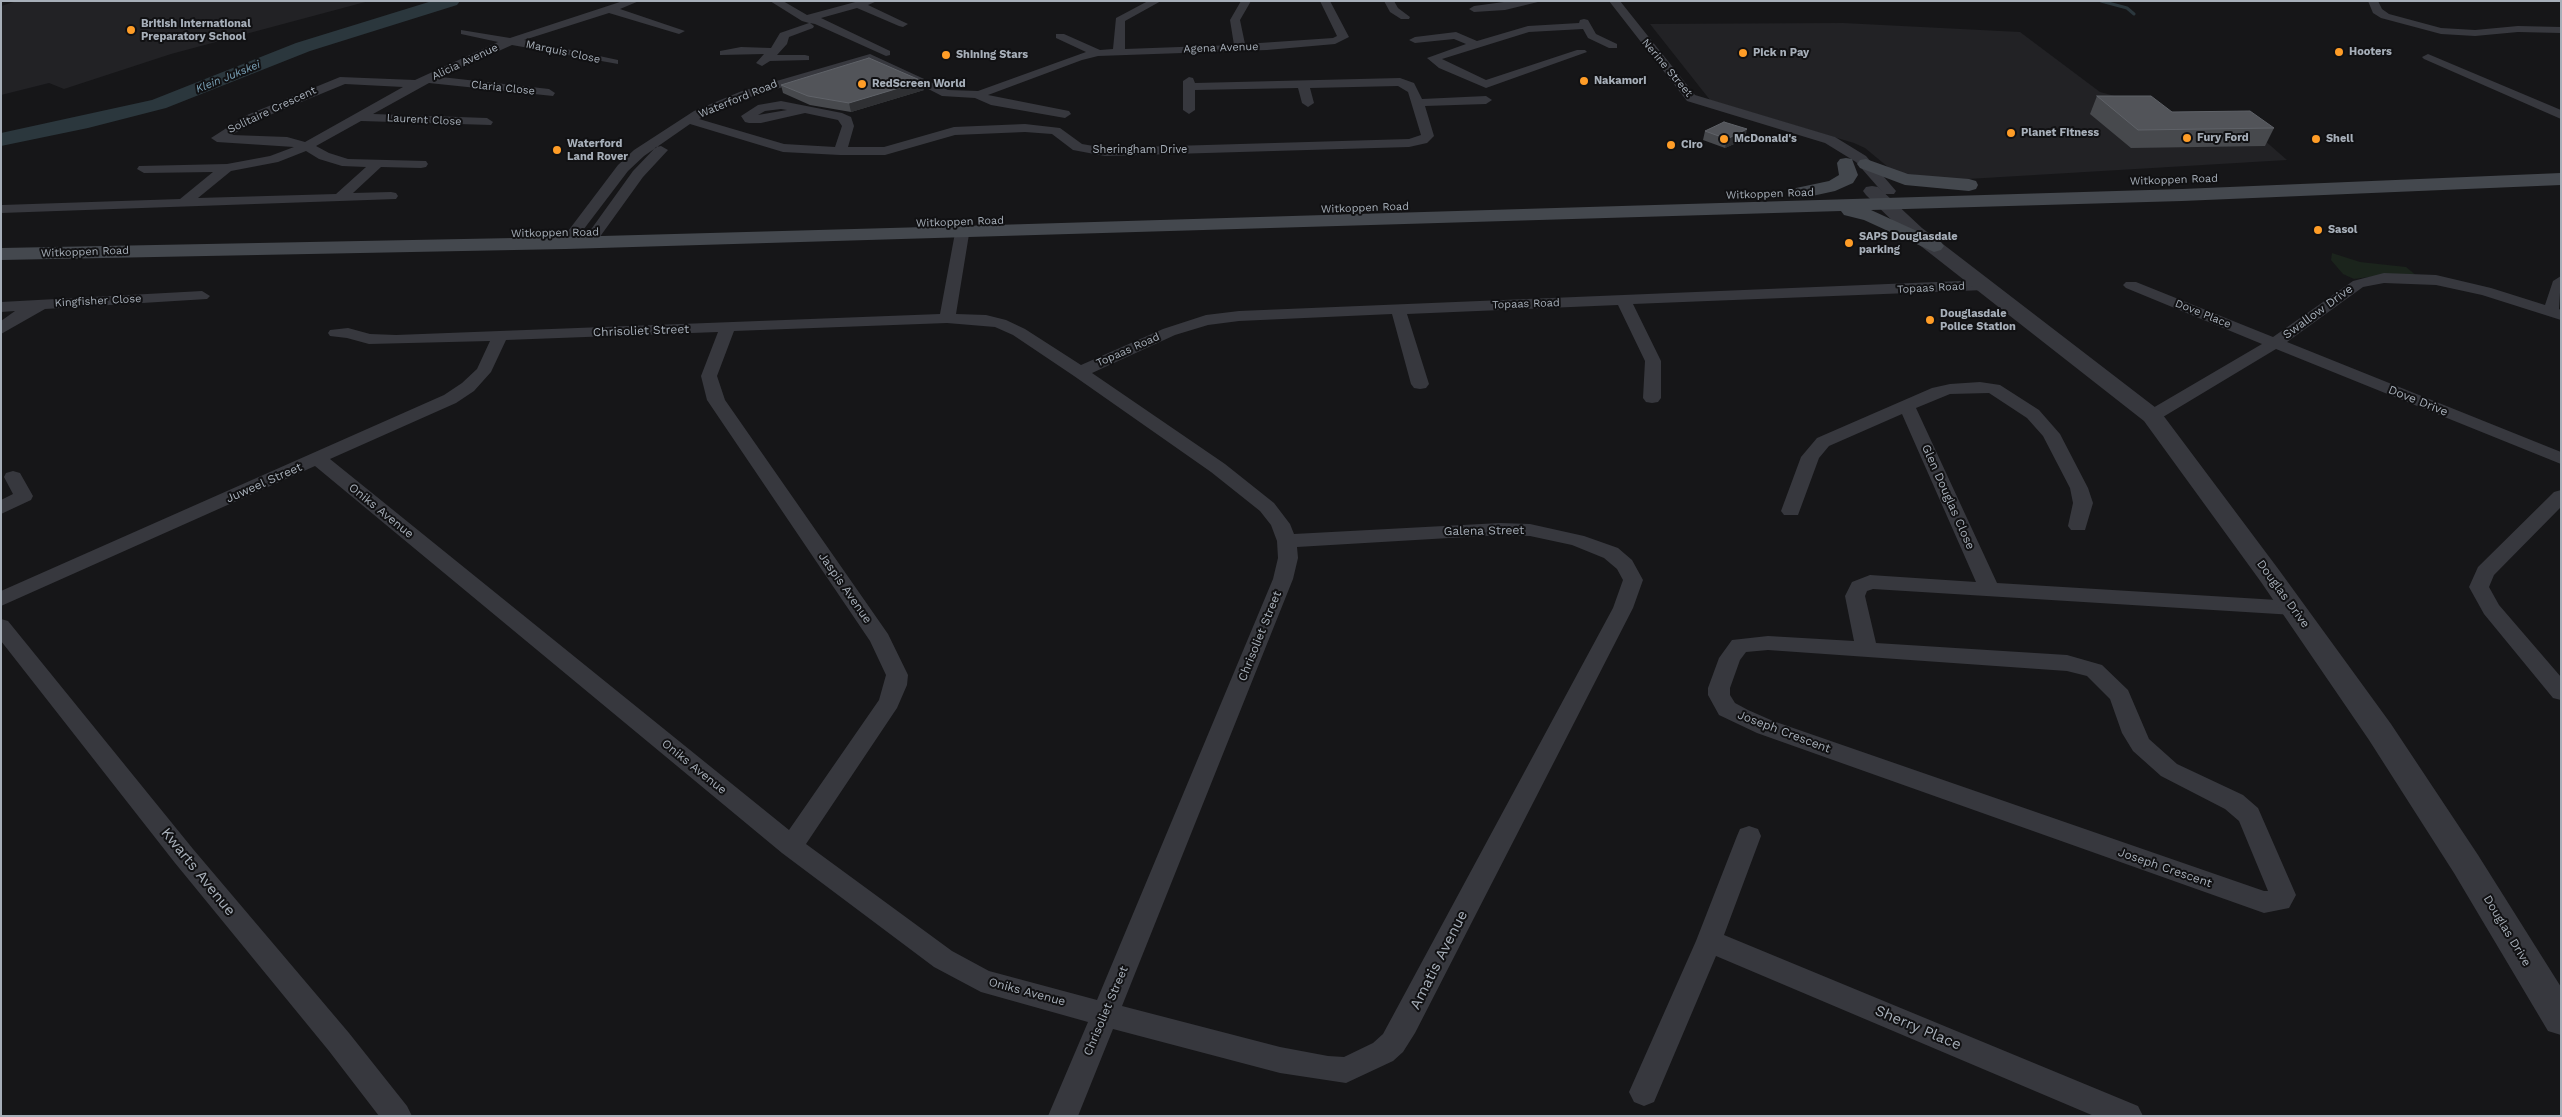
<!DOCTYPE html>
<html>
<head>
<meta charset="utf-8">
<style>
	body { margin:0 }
	#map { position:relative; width:2562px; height:1117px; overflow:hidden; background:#161618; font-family:"Work Sans",sans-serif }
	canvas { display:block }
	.frame { position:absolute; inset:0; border:2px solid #a7afb9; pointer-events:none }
</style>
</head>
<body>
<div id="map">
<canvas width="2562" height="1117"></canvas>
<div class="frame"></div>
</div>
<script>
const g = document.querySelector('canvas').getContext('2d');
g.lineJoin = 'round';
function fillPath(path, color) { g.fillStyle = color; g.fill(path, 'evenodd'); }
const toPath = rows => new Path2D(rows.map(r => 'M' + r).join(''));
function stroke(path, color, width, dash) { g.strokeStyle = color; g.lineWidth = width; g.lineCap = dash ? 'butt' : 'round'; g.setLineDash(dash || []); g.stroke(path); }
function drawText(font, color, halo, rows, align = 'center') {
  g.font = font + ' "Work Sans",sans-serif'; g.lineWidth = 4; g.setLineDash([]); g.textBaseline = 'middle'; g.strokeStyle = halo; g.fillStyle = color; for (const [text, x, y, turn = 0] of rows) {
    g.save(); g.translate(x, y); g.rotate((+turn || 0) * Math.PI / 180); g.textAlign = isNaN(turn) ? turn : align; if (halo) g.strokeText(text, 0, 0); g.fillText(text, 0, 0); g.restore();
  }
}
fillPath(toPath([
	[17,1,369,1,171,54,64,89,49,83,1,95,1,6],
	[1843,23,2020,32,2100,92,2175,112,2231,111,2287,160,1951,180,1894,172,1865,148,1854,143,1710,100,1650,24]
]), '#222225');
fillPath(toPath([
	[2332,253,2360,262,2406,267,2417,276,2384,275,2354,279,2343,274,2331,260]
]), '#1b241c');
stroke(toPath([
	[2101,1,2127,8,2134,14]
]), '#2b373d', 3);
fillPath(toPath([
	[432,1,460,1,457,5,310,51,166,108,88,128,1,146,1,133,152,100,296,43,432,1]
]), '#2b373d');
fillPath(toPath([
	[623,1,639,1,620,9,685,31,679,34,609,13,524,40,618,60,618,64,512,45,441,77,549,89,555,93,553,96,429,83,373,114,487,118,493,122,491,125,361,121,316,146,329,153,348,159,426,161,428,164,426,167,421,168,381,167,353,193,391,192,396,193,398,196,396,199,1,213,2,205,180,199,213,172,144,173,137,169,139,166,227,164,270,156,294,147,217,142,211,138,247,115,340,77,415,80,498,42,461,34,461,30,510,38,623,1],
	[345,84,403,87,305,142,287,137,232,135,255,121,345,84],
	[306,151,319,159,342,166,366,167,336,194,198,198,231,171,278,162,306,151],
	[770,1,783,1,807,15,859,1,877,1,868,5,908,24,903,27,899,26,857,8,821,18,890,51,890,55,886,56,815,24,810,23,814,26,813,28,789,37,787,44,777,55,805,55,809,56,809,60,770,61,762,66,756,63,764,54,720,55,720,51,741,47,771,48,780,33,809,23,802,21,770,1],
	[1148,1,1161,1,1125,21,1125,49,1234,45,1230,20,1241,1,1251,1,1240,20,1245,44,1333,38,1337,36,1320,1,1330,1,1349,37,1335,44,1267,50,1098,56,1082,60,988,95,1069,111,1071,114,1065,118,991,105,975,98,942,96,872,60,750,97,699,119,784,144,835,147,842,126,838,120,805,113,761,123,749,123,745,122,741,116,758,105,781,101,842,113,851,117,854,126,848,147,884,147,954,127,1025,124,1060,128,1082,144,1105,148,1409,139,1421,135,1408,92,1398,86,1310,88,1314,103,1308,107,1302,103,1298,88,1195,90,1195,110,1189,114,1183,110,1183,81,1189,77,1193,78,1195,83,1400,78,1414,83,1422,99,1486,96,1492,100,1486,104,1425,106,1434,136,1427,143,1409,147,1105,156,1073,150,1052,134,1025,132,955,135,885,155,840,155,783,152,690,124,644,156,628,171,571,246,561,246,559,243,618,165,634,150,694,111,742,91,870,54,948,90,978,91,1086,52,1056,38,1056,34,1064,34,1100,50,1113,49,1116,18,1148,1],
	[781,109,787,110,758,115,765,111,781,109],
	[1384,1,1394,1,1398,8,1410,17,1409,19,1401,19,1390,12,1384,1],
	[1511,1,1542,1,1505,10,1474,12,1469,9,1474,6,1511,1],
	[1609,1,1620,1,1695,95,1835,137,1866,156,1896,191,1894,194,1884,194,1856,162,1825,143,1687,101,1609,1],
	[2368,1,2378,1,2382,9,2389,14,2441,28,2475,30,2518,26,2561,27,2561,33,2518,32,2475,36,2441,34,2381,18,2373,13,2368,1],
	[1584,19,1588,20,1596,34,1617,44,1617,48,1609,48,1588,38,1583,29,1529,32,1442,59,1486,80,1577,50,1585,50,1587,52,1486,88,1439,68,1427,58,1466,44,1454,39,1415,43,1409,40,1415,37,1456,32,1477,41,1528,26,1579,23,1580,20,1584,19],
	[2428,54,2561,110,2561,119,2424,59,2422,57,2428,54],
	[661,146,668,150,643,177,594,245,584,245,582,242,633,171,656,147,661,146],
	[964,218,971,222,956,314,986,315,1006,320,1025,329,1081,365,1163,329,1206,315,1239,311,1984,280,1992,285,1984,290,1633,304,1661,361,1661,398,1658,402,1652,403,1646,402,1643,398,1645,361,1618,305,1407,314,1429,384,1426,388,1420,389,1414,388,1411,384,1392,314,1239,321,1208,325,1175,335,1092,373,1225,464,1274,503,1290,524,1294,534,1500,523,1530,524,1584,536,1618,548,1632,560,1643,580,1633,608,1415,1033,1403,1052,1393,1061,1346,1083,1280,1073,1113,1029,1078,1116,1048,1116,1088,1022,981,992,934,967,782,853,315,466,1,606,1,591,444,395,462,383,477,369,490,341,369,344,347,338,330,336,328,333,330,330,348,328,370,334,396,335,940,314,957,222,964,218],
	[947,323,995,327,1013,335,1074,376,1211,472,1260,511,1271,525,1277,541,1278,558,1273,579,1097,1000,989,971,952,951,806,844,897,708,907,685,908,675,888,634,725,400,717,376,734,331,947,323],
	[718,332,701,376,707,400,870,641,886,675,879,700,789,830,330,459,456,403,474,391,491,372,506,340,718,332],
	[1500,535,1530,536,1572,545,1604,558,1617,569,1623,580,1613,608,1383,1034,1373,1043,1344,1057,1328,1056,1280,1047,1122,1006,1293,579,1298,558,1297,547,1500,535],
	[2384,273,2436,275,2491,288,2545,305,2553,281,2561,276,2559,309,2561,310,2561,320,2482,295,2436,285,2384,283,2363,287,2287,342,2561,452,2561,464,2276,349,2158,420,2146,420,2143,416,2146,412,2262,344,2126,288,2123,285,2126,282,2136,282,2273,337,2353,281,2384,273],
	[202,291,210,296,207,299,45,309,1,334,1,321,15,311,1,312,1,302,202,291],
	[1980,382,2000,385,2039,410,2060,434,2088,488,2093,503,2085,530,2071,530,2068,526,2073,503,2070,488,2043,436,2027,418,1989,393,1950,394,1916,408,1997,583,2294,601,2301,603,2304,608,2301,613,2294,615,1873,589,1867,591,1865,596,1876,643,2067,655,2102,665,2128,690,2149,739,2177,764,2243,795,2258,808,2296,895,2289,908,2264,913,1757,733,1719,715,1708,695,1708,688,1719,658,1732,640,1768,636,1854,641,1845,596,1852,582,1870,575,1976,582,1902,414,1829,446,1819,458,1798,515,1784,515,1781,511,1801,457,1817,438,1932,388,1950,384,1980,382],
	[1768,650,2067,671,2087,676,2110,699,2122,733,2133,751,2161,776,2225,809,2239,821,2268,891,2264,891,1773,721,1748,710,1735,703,1730,695,1730,688,1740,660,1746,652,1768,650],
	[13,471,20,473,33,496,31,500,1,514,1,500,13,494,4,477,6,473,13,471],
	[2561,490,2561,507,2494,575,2489,587,2499,605,2561,677,2561,700,2553,698,2484,614,2469,587,2478,567,2554,492,2561,490],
	[1,619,8,621,193,849,349,1033,407,1106,412,1116,379,1116,329,1051,175,863,1,641,1,619],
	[1749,826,1758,829,1761,836,1724,935,2138,1106,2143,1116,2094,1116,1716,956,1654,1102,1644,1106,1634,1102,1629,1092,1696,941,1737,836,1740,829,1749,826]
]), '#37383e');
fillPath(toPath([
	[1872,186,1878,187,1922,228,2160,411,2279,570,2391,724,2478,855,2561,987,2561,1035,2548,1031,2454,873,2369,740,2261,582,2144,421,1908,236,1866,195,1863,191,1866,187,1872,186]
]), '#37383e');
fillPath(toPath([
	[1846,158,1852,159,1858,175,1853,183,1835,191,1803,198,1796,196,1794,192,1796,188,1829,181,1839,175,1837,163,1840,159,1846,158],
	[1866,159,1908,174,1969,179,1976,181,1978,185,1976,189,1969,191,1905,185,1860,168,1857,164,1860,160,1866,159],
	[2561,173,2561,185,2182,201,1871,210,1941,242,1944,246,1941,250,1934,252,1864,220,1844,215,1841,211,566,249,1,260,1,248,566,237,962,226,2182,189,2561,173]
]), '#44484e');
fillPath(toPath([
	[781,85,924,90,851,112,810,105,783,93],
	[2097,96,2172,112,2274,128,2265,146,2131,148,2090,114],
	[1705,131,1745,139,1725,148,1703,140]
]), '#47494d');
fillPath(toPath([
	[922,81,924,90,851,112,849,103],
	[1747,129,1745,139,1725,148,1727,139]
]), '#2f3033');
const building = toPath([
	[869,58,922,81,849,103,808,96,781,85,869,58],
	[2097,96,2151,96,2172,112,2250,111,2274,128,2138,130,2097,96],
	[1724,122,1747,129,1727,139,1705,131,1724,122]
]);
fillPath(building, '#525459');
stroke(building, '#5f6268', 1);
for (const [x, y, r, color] of [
	[131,30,5,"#ff9d27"],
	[2339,52,5,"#ff9d27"],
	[1743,53,5,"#ff9d27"],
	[946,55,5,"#ff9d27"],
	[1584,81,5,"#ff9d27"],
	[862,84,5,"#ff9d27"],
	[2011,133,5,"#ff9d27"],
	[2187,138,5,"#ff9d27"],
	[1724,139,5,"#ff9d27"],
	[2316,139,5,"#ff9d27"],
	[1671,145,5,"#ff9d27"],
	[557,150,5,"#ff9d27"],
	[2318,230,5,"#ff9d27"],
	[1849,243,5,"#ff9d27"],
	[1930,320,5,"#ff9d27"]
]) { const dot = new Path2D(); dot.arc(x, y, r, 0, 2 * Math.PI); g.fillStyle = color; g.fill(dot); stroke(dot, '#111113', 2); }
drawText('bold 11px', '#a7afb9', '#111113', [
	["British International",141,24],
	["Preparatory School",141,37],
	["Hooters",2349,52],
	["Pick n Pay",1753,53],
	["Shining Stars",956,55],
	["Nakamori",1594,81],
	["RedScreen World",872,84],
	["Planet Fitness",2021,133],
	["Fury Ford",2197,138],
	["McDonald's",1734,139],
	["Shell",2326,139],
	["Waterford",567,144],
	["Land Rover",567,157],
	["Ciro",1681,145],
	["Sasol",2328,230],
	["SAPS Douglasdale",1859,237],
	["parking",1859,250],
	["Douglasdale",1940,314],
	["Police Station",1940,327]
], 'left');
drawText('11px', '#a7afb9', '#111113', [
	["Agena Avenue",1221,48,-2],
	["Marquis Close",563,52,12],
	["Alicia Avenue",465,62,-25],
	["Nerine Street",1667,68,50],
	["Claria Close",503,88,6],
	["Waterford Road",738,99,-22],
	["Solitaire Crescent",272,110,-25],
	["Laurent Close",424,120,3],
	["Sheringham Drive",1140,150],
	["Witkoppen Road",2174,180,-2],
	["Witkoppen Road",1770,194,-2],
	["Witkoppen Road",1365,208,-2],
	["Witkoppen Road",960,222,-2],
	["Witkoppen Road",555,233,-1],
	["Witkoppen Road",85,252,-2],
	["Topaas Road",1931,288,-3],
	["Kingfisher Close",98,301,-3],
	["Topaas Road",1526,304,-2],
	["Dove Place",2203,314,22],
	["Topaas Road",1128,350,-24]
]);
drawText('italic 11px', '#7ba2b7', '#111113', [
	["Klein Jukskei",228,77,-22]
]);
drawText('12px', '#a7afb9', '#111113', [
	["Swallow Drive",2318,312,-36],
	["Chrisoliet Street",641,331,-2],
	["Dove Drive",2418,401,22],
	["Juweel Street",264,483,-24],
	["Glen Douglas Close",1948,497,66],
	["Oniks Avenue",381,511,39],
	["Galena Street",1484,531,-1],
	["Jaspis Avenue",845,588,55],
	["Douglas Drive",2283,594,54],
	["Chrisoliet Street",1260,636,-68],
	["Joseph Crescent",1784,732,21],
	["Oniks Avenue",694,767,39],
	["Joseph Crescent",2165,868,19],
	["Douglas Drive",2507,931,59],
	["Oniks Avenue",1027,992,15],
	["Chrisoliet Street",1106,1011,-67]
]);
drawText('15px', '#a7afb9', '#111113', [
	["Kwarts Avenue",198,872,51],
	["Amatis Avenue",1439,960,-63],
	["Sherry Place",1918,1028,23]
]);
</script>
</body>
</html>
